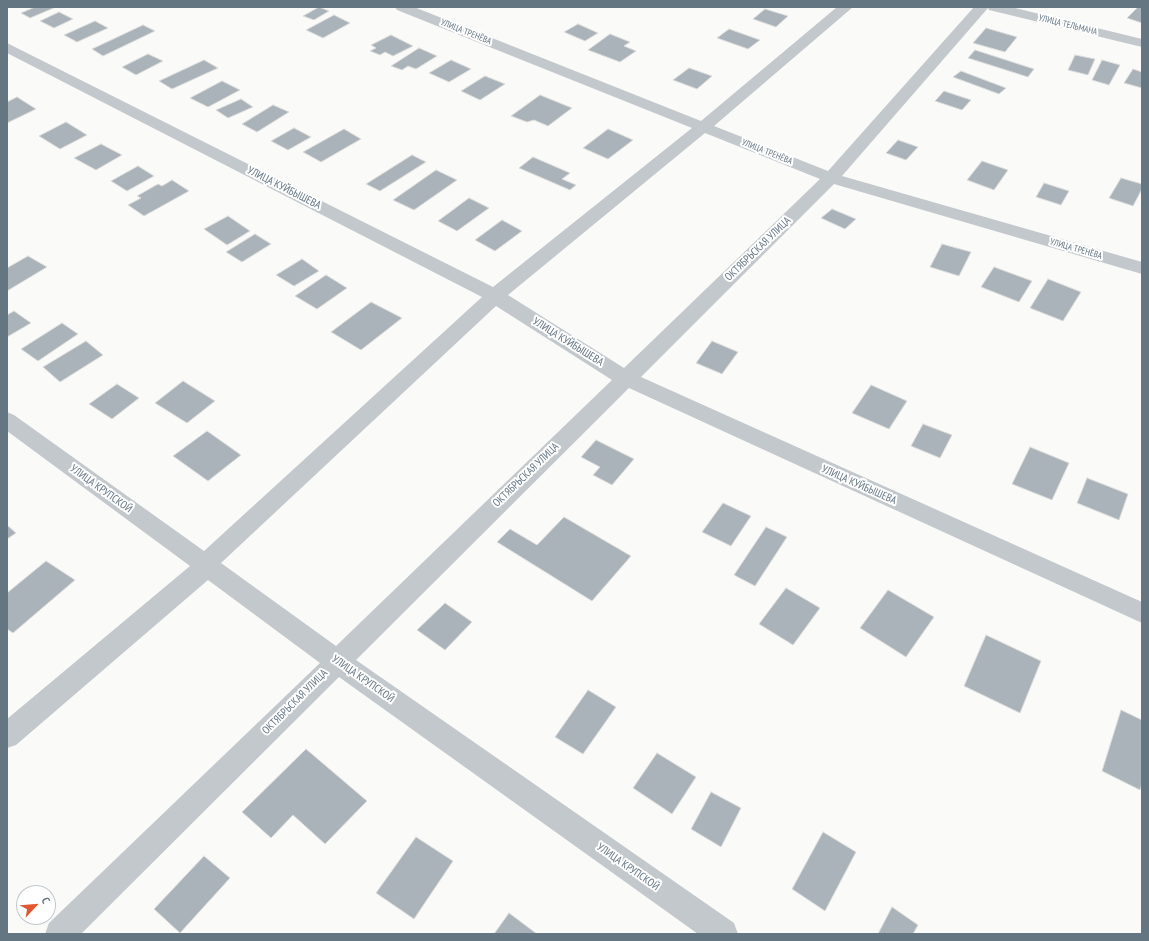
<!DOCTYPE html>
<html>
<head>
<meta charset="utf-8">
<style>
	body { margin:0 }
	#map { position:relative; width:1149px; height:941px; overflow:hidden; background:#fafaf8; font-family:"PT Sans Narrow",sans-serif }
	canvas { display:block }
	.frame { position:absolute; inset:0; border:8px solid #657683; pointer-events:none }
	.north { position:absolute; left:16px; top:885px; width:40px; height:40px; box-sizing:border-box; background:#fff; border:1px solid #c1c8cd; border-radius:50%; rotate:64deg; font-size:11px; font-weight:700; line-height:16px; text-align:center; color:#657683 }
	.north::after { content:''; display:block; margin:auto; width:14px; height:18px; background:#e4572e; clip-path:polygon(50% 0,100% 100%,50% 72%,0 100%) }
</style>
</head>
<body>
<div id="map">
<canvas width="1149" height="941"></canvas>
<div class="frame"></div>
<div class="north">С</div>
</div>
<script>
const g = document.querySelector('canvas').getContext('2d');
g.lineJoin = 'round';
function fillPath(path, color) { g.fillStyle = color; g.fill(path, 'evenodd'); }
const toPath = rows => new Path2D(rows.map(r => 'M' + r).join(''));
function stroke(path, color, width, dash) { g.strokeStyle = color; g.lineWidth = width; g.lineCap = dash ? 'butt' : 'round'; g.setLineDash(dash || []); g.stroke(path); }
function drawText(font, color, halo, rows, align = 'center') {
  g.font = font + ' "PT Sans Narrow",sans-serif'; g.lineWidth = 4; g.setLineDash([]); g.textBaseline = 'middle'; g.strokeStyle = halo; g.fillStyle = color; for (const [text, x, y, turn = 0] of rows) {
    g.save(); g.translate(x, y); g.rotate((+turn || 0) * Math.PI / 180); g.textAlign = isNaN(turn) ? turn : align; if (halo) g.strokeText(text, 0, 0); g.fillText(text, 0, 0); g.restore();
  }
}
const building = toPath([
	[35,7,56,7,30,18,21,13,35,7],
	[319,7,329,11,314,20,303,16,319,7],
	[1138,7,1142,7,1142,23,1127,18,1138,7],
	[765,9,788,16,776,27,753,19,765,9],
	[59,12,73,19,54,28,40,21,59,12],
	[334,15,350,23,323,38,306,30,334,15],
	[95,21,108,28,77,42,64,35,95,21],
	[578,24,598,33,585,41,564,32,578,24],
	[143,25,155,31,103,56,92,49,143,25],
	[986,28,1017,37,1005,52,973,43,986,28],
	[729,29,760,40,748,49,717,38,729,29],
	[610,34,630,42,624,46,636,51,620,62,588,50,610,34],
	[391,35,413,46,393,56,385,52,380,55,370,51,376,48,371,45,391,35],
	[419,48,437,56,416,69,408,66,402,70,391,66,419,48],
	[975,50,1034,69,1028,77,968,58,975,50],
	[148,54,163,61,136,75,122,67,148,54],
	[1075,55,1095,59,1088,75,1068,70,1075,55],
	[204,60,218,68,172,89,159,81,204,60],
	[451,60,471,69,449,82,429,73,451,60],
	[1102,60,1120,65,1109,85,1092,80,1102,60],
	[689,68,712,76,697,89,673,80,689,68],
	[1133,69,1142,72,1142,88,1124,83,1133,69],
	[961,71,1006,88,999,94,953,77,961,71],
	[485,76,505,84,480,100,461,91,485,76],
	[222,81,240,90,208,107,190,98,222,81],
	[944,91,971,100,962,110,935,101,944,91],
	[540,95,572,108,548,126,534,120,527,122,511,116,540,95],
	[17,97,36,109,7,123,7,102,17,97],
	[241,99,253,107,228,118,216,110,241,99],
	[273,105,289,112,257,132,242,124,273,105],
	[66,122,87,135,60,149,39,136,66,122],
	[294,128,311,137,288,150,271,141,294,128],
	[344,129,361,139,321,162,303,152,344,129],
	[608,129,633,140,608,159,583,148,608,129],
	[898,140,918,147,906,160,886,153,898,140],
	[101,144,122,155,96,170,74,158,101,144],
	[412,155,426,162,380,191,366,184,412,155],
	[533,157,570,173,562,179,576,185,570,190,519,168,533,157],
	[982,161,1008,170,994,190,967,180,982,161],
	[138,166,154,176,127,191,111,181,138,166],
	[436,170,457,180,414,210,393,200,436,170],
	[1121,178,1142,184,1142,189,1133,206,1109,198,1121,178],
	[172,180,189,191,144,216,128,205,141,198,137,196,158,184,162,186,172,180],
	[1044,183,1069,191,1061,205,1036,197,1044,183],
	[469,198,489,208,457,231,438,221,469,198],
	[832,209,856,219,845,229,821,218,832,209],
	[228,216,250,231,227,245,204,229,228,216],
	[502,220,522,231,495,251,475,240,502,220],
	[255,234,271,244,242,262,226,252,255,234],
	[942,244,971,252,959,276,930,267,942,244],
	[28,256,47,267,7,291,7,268,28,256],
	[302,259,319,271,294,286,276,275,302,259],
	[994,267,1032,281,1019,302,981,287,994,267],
	[326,275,347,288,317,309,295,296,326,275],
	[1048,279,1081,292,1063,321,1030,308,1048,279],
	[371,302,402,318,361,350,331,332,371,302],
	[14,311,31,323,7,337,7,315,14,311],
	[62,323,78,334,38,361,21,349,62,323],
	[86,341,103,355,60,382,43,367,86,341],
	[712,341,738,352,722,374,696,363,712,341],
	[183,381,215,401,187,423,155,403,183,381],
	[117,384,139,398,112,419,89,404,117,384],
	[871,385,907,401,889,429,852,413,871,385],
	[923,424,952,435,940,458,911,446,923,424],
	[207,431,241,455,208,481,173,456,207,431],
	[596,440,634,459,612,485,593,475,600,467,581,457,596,440],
	[1030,447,1069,463,1052,500,1012,484,1030,447],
	[1087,478,1128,494,1119,520,1077,503,1087,478],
	[723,503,751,516,731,546,702,532,723,503],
	[564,517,631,556,592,601,497,542,510,529,537,545,564,517],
	[7,525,16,533,7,539,7,525],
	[766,527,787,537,755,586,734,575,766,527],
	[46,561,75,580,13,633,7,629,7,593,46,561],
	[786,588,820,608,793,645,759,624,786,588],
	[888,590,934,617,906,657,860,628,888,590],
	[445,603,472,622,445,650,417,630,445,603],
	[986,635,1041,661,1020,713,964,686,986,635],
	[588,690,616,707,583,754,555,737,588,690],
	[1121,710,1142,720,1142,783,1140,790,1102,771,1121,710],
	[306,749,367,801,325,844,293,815,271,838,242,812,306,749],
	[657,753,696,777,672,814,633,788,657,753],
	[711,792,741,808,721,847,691,829,711,792],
	[823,832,856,852,825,911,792,889,823,832],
	[416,837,453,861,414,919,376,893,416,837],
	[204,856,230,878,180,933,154,909,204,856],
	[892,907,918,925,913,934,878,934,892,907],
	[509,913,537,934,494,934,509,913]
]);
fillPath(building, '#aab3b9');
stroke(building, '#dcdcda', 1);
fillPath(toPath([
	[395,7,414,7,701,121,837,7,853,7,714,126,828,171,974,7,1011,7,1142,39,1142,47,989,10,988,8,842,176,1142,262,1142,274,834,184,641,377,1142,602,1142,623,629,388,356,660,734,923,738,934,698,934,339,677,81,934,45,934,49,923,320,663,208,580,16,745,7,748,7,719,190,566,7,431,7,412,14,415,204,551,482,297,7,53,7,43,493,287,692,128,397,10,395,7],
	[705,133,820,179,624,368,508,295,705,133],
	[496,306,612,380,336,646,221,563,496,306]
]), '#c3c8cc');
drawText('9px', '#657683', '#fff', [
	["УЛИЦА ТЕЛЬМАНА",1068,25,14],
	["УЛИЦА ТРЕНЁВА",466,32,22],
	["УЛИЦА ТРЕНЁВА",767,152,22],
	["УЛИЦА ТРЕНЁВА",1076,249,16]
]);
drawText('11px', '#657683', '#fff', [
	["УЛИЦА КУЙБЫШЕВА",284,188,27],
	["ОКТЯБРЬСКАЯ УЛИЦА",758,249,-44],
	["УЛИЦА КУЙБЫШЕВА",568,342,32],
	["ОКТЯБРЬСКАЯ УЛИЦА",526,475,-44],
	["УЛИЦА КУЙБЫШЕВА",859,485,24],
	["УЛИЦА КРУПСКОЙ",101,489,36],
	["УЛИЦА КРУПСКОЙ",363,679,35],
	["ОКТЯБРЬСКАЯ УЛИЦА",295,702,-45],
	["УЛИЦА КРУПСКОЙ",628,867,35]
]);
</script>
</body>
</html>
